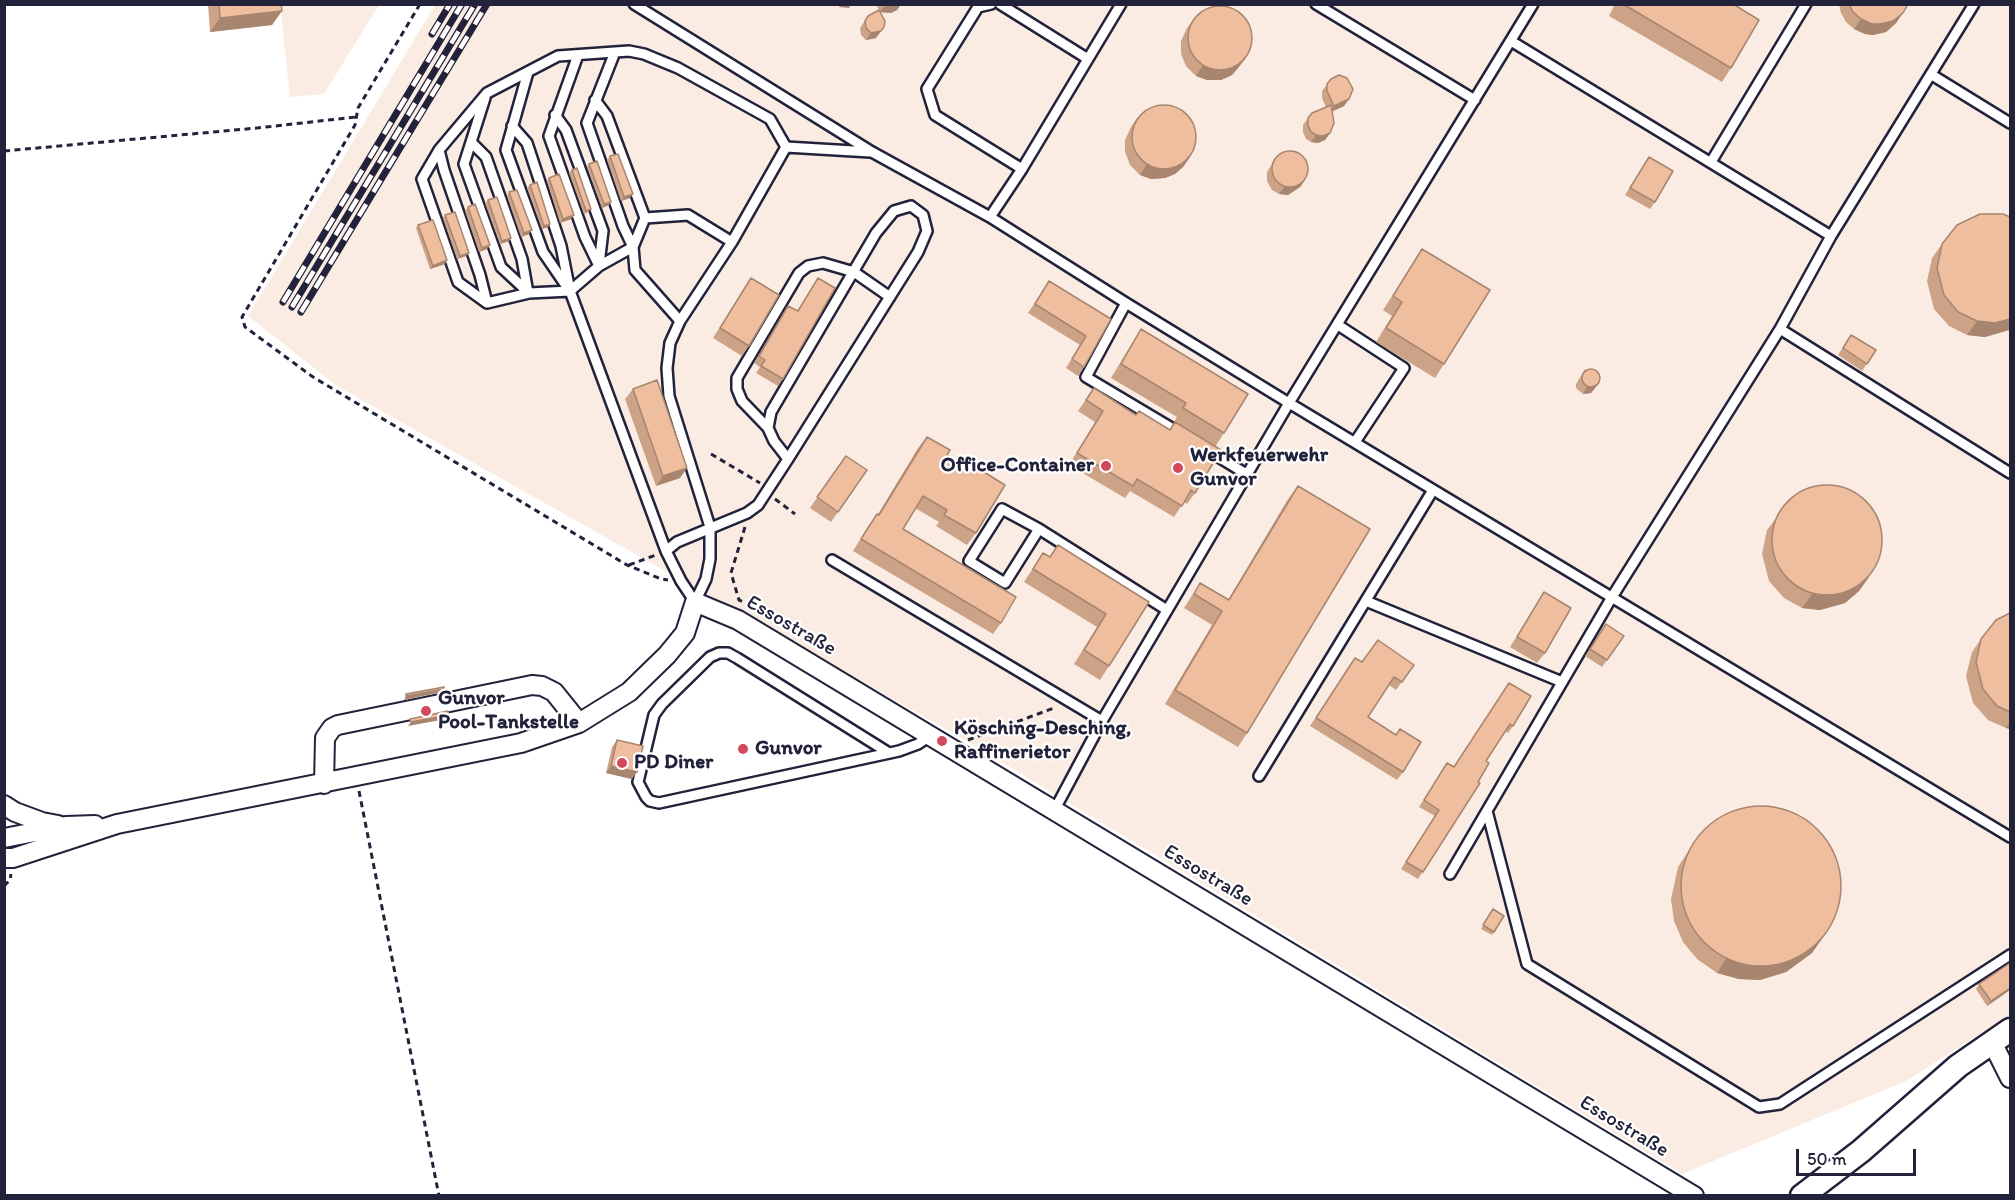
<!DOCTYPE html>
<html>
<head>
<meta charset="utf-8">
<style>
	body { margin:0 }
	#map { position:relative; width:2015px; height:1200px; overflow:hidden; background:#fff; font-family:Itim,sans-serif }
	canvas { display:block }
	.frame { position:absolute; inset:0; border:6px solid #22223b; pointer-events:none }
	.scale { position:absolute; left:1796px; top:1149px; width:120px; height:27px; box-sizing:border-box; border:3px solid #22223b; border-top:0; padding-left:8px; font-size:18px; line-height:21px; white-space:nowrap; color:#22223b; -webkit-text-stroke:4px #fff; paint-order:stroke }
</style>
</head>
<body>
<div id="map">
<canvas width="2015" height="1200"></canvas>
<div class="frame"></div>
<div class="scale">50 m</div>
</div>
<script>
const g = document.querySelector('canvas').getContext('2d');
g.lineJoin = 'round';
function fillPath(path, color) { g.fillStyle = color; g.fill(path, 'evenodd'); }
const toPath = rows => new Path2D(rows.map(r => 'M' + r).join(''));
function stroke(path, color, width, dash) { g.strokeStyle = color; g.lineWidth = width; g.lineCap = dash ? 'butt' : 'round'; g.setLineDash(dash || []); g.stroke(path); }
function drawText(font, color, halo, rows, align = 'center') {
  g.font = font + ' Itim,sans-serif'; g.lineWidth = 4.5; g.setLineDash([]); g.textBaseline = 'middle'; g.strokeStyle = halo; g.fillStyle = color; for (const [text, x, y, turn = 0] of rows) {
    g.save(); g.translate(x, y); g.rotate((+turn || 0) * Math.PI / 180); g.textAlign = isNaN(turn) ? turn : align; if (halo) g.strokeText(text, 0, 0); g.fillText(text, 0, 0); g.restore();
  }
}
fillPath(toPath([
	[280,5,379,5,324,94,290,97],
	[435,5,2010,5,2010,1015,1906,1081,1682,1174,960,737,337,386,248,316]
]), '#faece2');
const service = toPath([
	[634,4,872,152,990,217,1126,303,1289,403,2010,837],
	[991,4,978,7,927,89,935,115,1022,169],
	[1000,4,1088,59],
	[1316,4,1475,100],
	[1511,41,1831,236],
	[615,52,587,123,623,226,633,247,635,270,680,321],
	[578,55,549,136,585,237,599,266],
	[528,72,506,150,543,252,567,287],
	[1932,75,2010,123],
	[485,98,464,164,501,267,529,293],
	[595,100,607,116,645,218,633,247,599,266,570,291,529,293,487,303,458,282,422,179,439,150,487,93,558,56,629,51,644,54,678,68,770,119,786,147,732,242,680,321,670,343,667,368,669,396,710,527,710,559,706,579,695,602],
	[555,115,566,130,603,231,599,264],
	[512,126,527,143,561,246,570,291,666,551,681,581,695,602],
	[472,143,486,157,522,259,528,293],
	[786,147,870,152],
	[439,150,444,170,480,275,487,303],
	[1711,162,1806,4],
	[990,217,1022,169,1121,4],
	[645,218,688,215,732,242],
	[1126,303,1086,377,1180,433],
	[1338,325,1404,368,1355,442],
	[1780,329,2010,473],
	[768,428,742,401,737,389,737,378,799,273,808,266,823,263,854,272,890,297],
	[1207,450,1248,475],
	[1039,529,1005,583,969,561,1002,509,1039,529,1167,610],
	[666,551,677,542,747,513,758,505,788,459,918,252,927,231,923,215,911,206,894,211,876,233,771,412,768,428,774,441,788,459],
	[832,560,1102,721],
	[1366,601,1562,682],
	[889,753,737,658,728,653,719,653,710,657,662,704,654,715,638,782,646,797,650,801,659,803,899,751,918,744,931,735],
	[1259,776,1433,490],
	[1055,809,1102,721,1289,403,1533,4],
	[1487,811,1527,964,1759,1107,1780,1104,2010,955],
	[1450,874,1612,597,1780,329,1831,236,1974,4]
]);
const minor = toPath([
	[324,784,325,738,332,728,338,725,532,685,542,686,554,692,579,723],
	[4,805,15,812,42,822,58,825],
	[4,838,66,826,95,825],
	[4,858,13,858,117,824,521,743,579,723,629,692,667,655,685,633,695,602,738,620,1694,1196],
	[1992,1042,2010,1078]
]);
const tertiary = toPath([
	[1802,1196,1861,1151,1958,1066,2010,1030]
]);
stroke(service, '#22223b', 14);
stroke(minor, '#22223b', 22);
stroke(tertiary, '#22223b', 27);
stroke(toPath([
	[420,4,358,108,355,125,242,317,245,327,313,377,627,565,661,579,668,580],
	[4,151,257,128,356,117],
	[711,454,760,483],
	[775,499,795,514],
	[745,527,731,573,739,600,746,603],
	[629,565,656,555],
	[968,740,1054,708],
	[359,791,439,1196],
	[4,886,10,880,11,874]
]), '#22223b', 3, [6, 4.5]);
stroke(service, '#fff', 9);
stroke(minor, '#fff', 18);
stroke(tertiary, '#fff', 22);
const rail = toPath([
	[432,34,450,4],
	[283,302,462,4],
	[292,307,475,4],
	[301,312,487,4]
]);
stroke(rail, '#22223b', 7);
stroke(rail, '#fff', 4.5, [14]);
fillPath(toPath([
	[208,4,281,4,272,25,210,32],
	[876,4,901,4,897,10,891,13,880,12,876,38,866,40,861,35,860,28,868,16,879,10],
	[1615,4,1733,4,1731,68,1722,82,1609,16],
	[1839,4,1908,4,1896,23,1886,32,1873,35,1865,34,1854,29,1846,22,1841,13],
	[1195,18,1238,68,1232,75,1221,80,1207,80,1196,76,1186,66,1181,54,1181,41,1187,28],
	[1331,79,1349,99,1344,106,1332,111,1330,133,1325,140,1318,143,1311,142,1306,139,1303,132,1303,125,1312,113,1326,107,1322,98,1322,91],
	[1138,117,1190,157,1183,167,1175,174,1165,178,1151,179,1140,175,1130,165,1125,152,1125,140,1131,127],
	[610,156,630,198,621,201,607,160],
	[1276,157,1305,180,1300,187,1288,195,1279,194,1272,190,1267,181,1267,172],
	[1649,157,1655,202,1650,209,1625,195],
	[589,164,609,205,602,208,587,167],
	[572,170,589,212,584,214,569,173],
	[549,178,571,219,560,223,547,181],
	[530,185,548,227,542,229,527,188],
	[509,192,529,234,521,237,507,196],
	[488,200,509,241,500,244,485,203],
	[468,207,490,245,487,249,479,252,465,211],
	[445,215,466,256,457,259,443,218],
	[418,225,445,264,430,269,416,228],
	[1942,244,2009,330,1985,337,1967,335,1949,326,1934,309,1927,281,1932,258],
	[1422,249,1444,364,1435,378,1376,342,1392,316,1383,310],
	[751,278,749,346,742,356,713,338],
	[818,278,783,379,778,386,756,373,760,367,754,363,788,306,797,311],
	[1049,281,1111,319,1084,367,1078,376,1066,368,1080,345,1028,313],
	[1141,329,1224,433,1215,447,1195,493,1187,504,1184,502,1174,517,1130,491,1125,498,1069,465,1095,422,1078,411,1094,388,1136,415,1169,430,1174,423,1174,422,1177,417,1111,378,1132,343],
	[1851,335,1876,350,1862,371,1838,355],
	[1585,369,1599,383,1591,393,1583,394,1576,388,1576,384],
	[633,389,680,478,656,486,625,399],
	[927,437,947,455,976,533,967,545,936,526,939,522,915,508,903,529,1001,623,993,634,853,551,869,525,877,514,878,514,918,448],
	[846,456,867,470,831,522,810,508],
	[1298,486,1247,733,1238,747,1165,704,1212,625,1184,608,1200,583,1228,600,1288,499],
	[1777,517,1869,577,1859,591,1845,603,1820,610,1802,608,1784,598,1769,581,1762,554,1767,530],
	[1058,545,1149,602,1109,666,1100,680,1074,664,1097,627,1024,582,1043,553,1050,557],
	[1544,592,1545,653,1537,663,1510,647],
	[2010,613,2010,729,2006,728,1988,720,1973,703,1966,676,1972,652,1981,639],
	[1606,624,1624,636,1602,667,1585,656],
	[1362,662,1414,665,1396,690,1389,685,1368,717,1403,772,1397,780,1310,726,1349,666],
	[1509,683,1513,726,1508,733,1505,731,1486,761,1478,782,1480,783,1418,879,1401,869,1435,816,1419,807,1447,763,1454,767],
	[617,740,632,779,606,773,612,747],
	[1697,838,1812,953,1786,972,1760,980,1739,979,1717,973,1697,959,1683,942,1674,921,1671,899,1678,867],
	[1493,909,1504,916,1492,935,1481,929],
	[1979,984,2010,990,1987,1006,1976,989]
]), '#cda388');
fillPath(toPath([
	[841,4,851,4,849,8,839,7],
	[901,4,897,10,891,13,880,12,885,5],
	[282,11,272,25,210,32,220,18],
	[1903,13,1896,23,1886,32,1873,35,1865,34,1854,29,1861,19],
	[884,27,876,38,866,40,871,33],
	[1246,58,1238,68,1232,75,1221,80,1207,80,1196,76,1203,65],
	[1349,99,1344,106,1329,113,1334,106],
	[1330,133,1325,140,1318,143,1311,142,1316,135],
	[1190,157,1183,167,1175,174,1165,178,1151,179,1140,175,1147,164],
	[1305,180,1300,187,1288,195,1279,194,1284,187],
	[633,194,630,198,621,201,624,197],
	[611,202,609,205,602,208,604,204],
	[574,215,571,219,560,223,563,219],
	[550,224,548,227,542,229,544,226],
	[532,230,529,234,521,237,524,233],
	[511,238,509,241,500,244,502,241],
	[490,245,487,249,479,252,482,248],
	[469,253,466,256,457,259,460,256],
	[447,260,445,264,430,269,433,266],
	[2010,319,2010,329,2009,330,1985,337,1967,335,1977,321],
	[1599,383,1591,393,1583,394,1587,387],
	[687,468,680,478,656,486,663,476],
	[1869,577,1859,591,1845,603,1820,610,1802,608,1812,594],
	[444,689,442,692,404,700,406,696],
	[449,715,446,719,408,726,411,722],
	[2010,722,2010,729,2006,728],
	[611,766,637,772,632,779,606,773],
	[1822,939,1812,953,1786,972,1760,980,1739,979,1717,973,1726,959],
	[2010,988,2010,990,1987,1006,1991,1001]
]), '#a7856f');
const building = toPath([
	[219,4,281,4,282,11,220,18,219,4],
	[884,4,899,4,896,6,884,4],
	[1623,4,1733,4,1759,20,1731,68,1623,4],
	[1849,4,1908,4,1903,13,1893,21,1880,24,1872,24,1861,19,1853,12,1849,4],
	'1188 38a32 32 0 1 1 64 0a32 32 0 1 1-64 0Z',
	[879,10,885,21,884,27,881,31,871,33,866,28,865,21,868,16,879,10],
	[1339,75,1347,78,1353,89,1349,99,1334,106,1327,91,1327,84,1331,79,1339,75],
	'1132 137a32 32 0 1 1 64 0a32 32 0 1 1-64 0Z',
	[1331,105,1334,123,1330,133,1323,136,1316,135,1311,132,1308,125,1308,118,1312,113,1331,105],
	'1272 169a18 18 0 1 1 36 0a18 18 0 1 1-36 0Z',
	[618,154,633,194,624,197,610,156,618,154],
	[1649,157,1673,171,1655,202,1630,188,1649,157],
	[597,161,611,202,604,204,589,164,597,161],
	[577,168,591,209,586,211,572,170,577,168],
	[559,174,574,215,563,219,549,178,559,174],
	[537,182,550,224,544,226,530,185,537,182],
	[517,190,532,230,524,233,509,192,517,190],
	[497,197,511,238,502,241,488,200,497,197],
	[475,204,490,245,482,248,468,207,475,204],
	[455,212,469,253,460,256,445,215,455,212],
	[1980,214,2003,214,2010,217,2010,319,1995,323,1977,321,1958,312,1944,295,1937,268,1942,244,1957,225,1980,214],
	[433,220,447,260,433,266,418,225,433,220],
	[1422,249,1490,290,1444,364,1386,328,1402,302,1393,296,1422,249],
	[751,278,779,295,749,346,720,328,751,278],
	[818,278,835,288,783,379,761,366,765,360,759,356,788,306,798,311,818,278],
	[1049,281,1111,319,1084,367,1072,359,1086,336,1035,304,1049,281],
	[1141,329,1248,394,1224,433,1183,408,1186,403,1121,364,1141,329],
	[1851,335,1876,350,1867,364,1843,348,1851,335],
	'1582 378a9 9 0 1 1 18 0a9 9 0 1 1-18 0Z',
	[657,380,687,468,663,476,633,389,657,380],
	[1094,388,1136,415,1139,411,1170,430,1175,422,1221,450,1195,493,1191,490,1182,506,1137,479,1133,486,1077,453,1103,411,1086,400,1094,388],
	[927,437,950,450,947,455,972,469,974,466,1005,485,976,533,944,515,947,510,923,496,903,529,1016,597,1001,623,861,539,877,514,879,515,927,437],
	[846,456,867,470,838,512,817,497,846,456],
	'1772 540a55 55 0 1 1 110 0a55 55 0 1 1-110 0Z',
	[1298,486,1370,529,1247,733,1175,690,1222,611,1194,594,1200,583,1229,600,1298,486],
	[1058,545,1149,602,1109,666,1084,650,1106,614,1033,569,1043,553,1050,557,1058,545],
	[1544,592,1571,608,1545,653,1517,637,1544,592],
	[2010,613,2010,712,1997,706,1983,689,1976,662,1981,639,1996,620,2010,613],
	[1606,624,1624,636,1607,660,1590,649,1606,624],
	[1378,640,1414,665,1402,682,1394,677,1368,717,1396,735,1400,729,1421,742,1403,772,1316,718,1355,658,1362,662,1378,640],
	[1509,683,1531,696,1513,726,1510,724,1486,761,1489,763,1478,782,1480,783,1423,872,1406,862,1439,810,1424,800,1447,763,1454,767,1509,683],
	[444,687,444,689,406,696,406,694,444,687],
	[448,711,449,715,411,722,410,719,448,711],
	[617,740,643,746,637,772,611,766,617,740],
	'1681 886a80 80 0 1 1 160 0a80 80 0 1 1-160 0Z',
	[1493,909,1504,916,1494,932,1483,925,1493,909],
	[2010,963,2010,988,1991,1001,1979,984,2010,963]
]);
fillPath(building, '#eebe9e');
stroke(building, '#a7856f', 1.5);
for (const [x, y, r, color] of [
	[1106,466,6,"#d1495b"],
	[1178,468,6,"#d1495b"],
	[426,711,6,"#d1495b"],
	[942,741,6,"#d1495b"],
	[743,749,6,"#d1495b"],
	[622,763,6,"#d1495b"]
]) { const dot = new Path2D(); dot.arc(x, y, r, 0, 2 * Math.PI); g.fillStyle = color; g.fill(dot); stroke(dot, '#fff', 2); }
drawText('bold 21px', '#22223b', '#fff', [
	["Werkfeuerwehr",1190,456],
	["Gunvor",1190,480],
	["Office-Container",1094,466,"right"],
	["Gunvor",438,699],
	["Pool-Tankstelle",438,723],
	["Kösching-Desching,",954,729],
	["Raffinerietor",954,753],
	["Gunvor",755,749],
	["PD Diner",634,763]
], 'left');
drawText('21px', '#22223b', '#fff', [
	["Essostraße",791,626,30],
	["Essostraße",1208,876,31],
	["Essostraße",1624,1127,31]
]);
</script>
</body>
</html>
